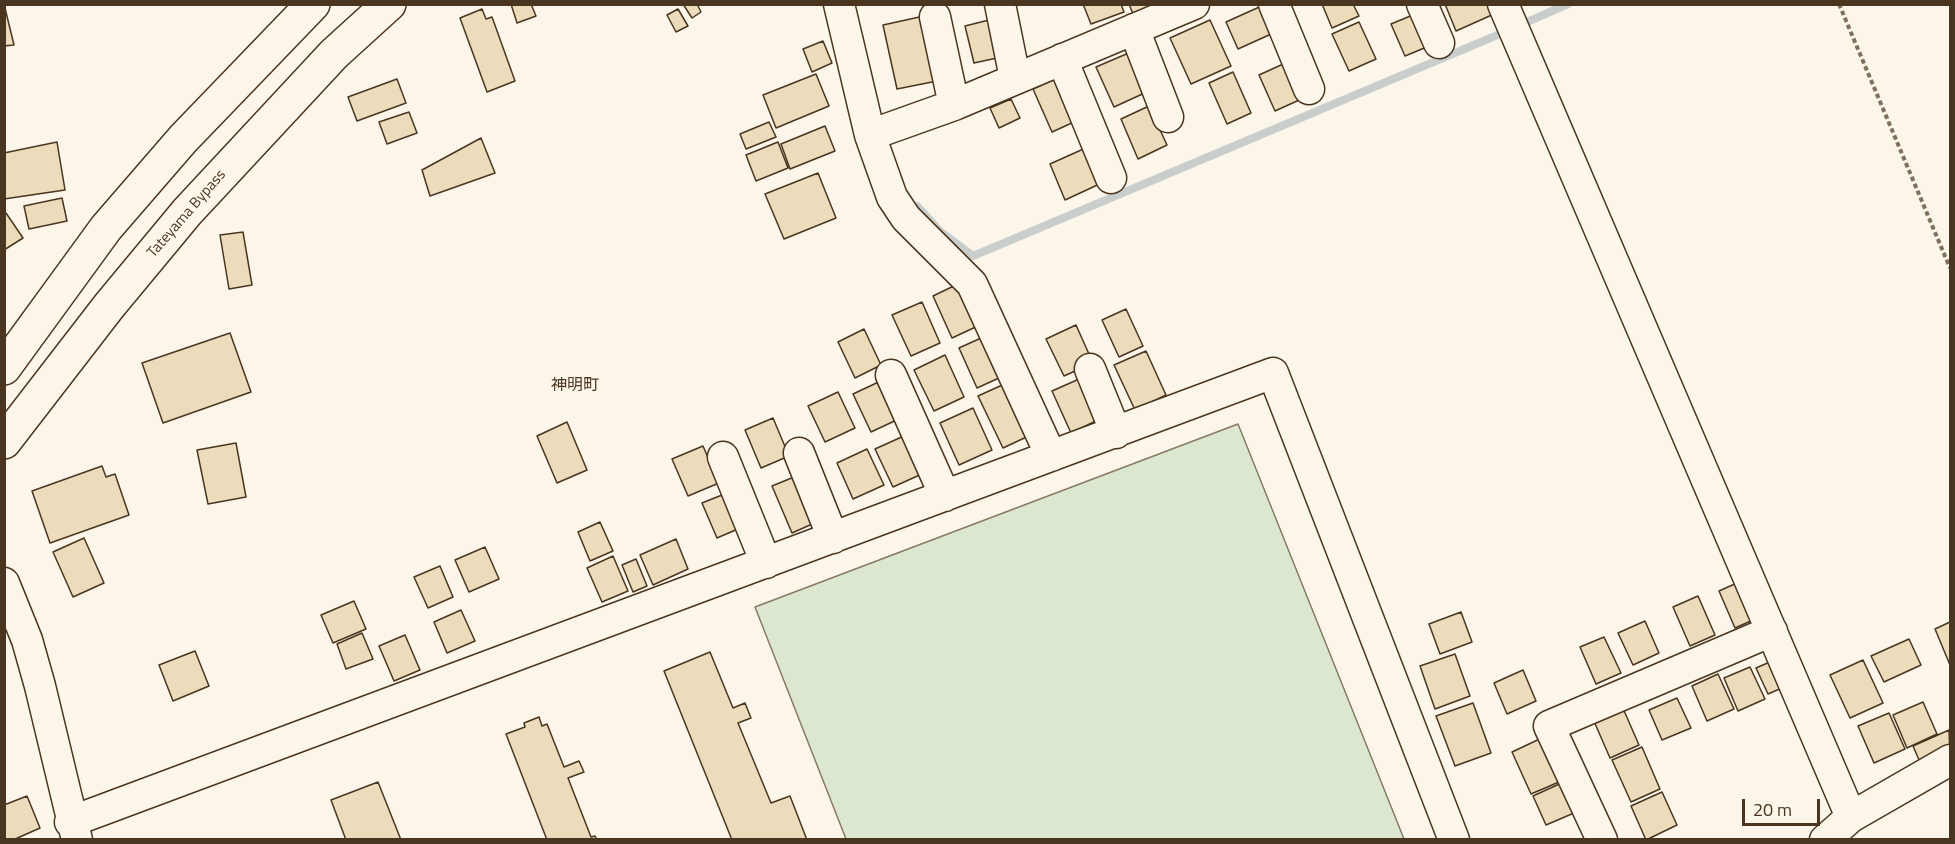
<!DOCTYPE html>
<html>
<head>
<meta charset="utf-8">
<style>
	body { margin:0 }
	#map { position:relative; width:1955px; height:844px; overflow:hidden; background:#fbf6e9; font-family:"Titillium Web",sans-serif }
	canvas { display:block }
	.frame { position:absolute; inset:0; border:6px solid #4a3520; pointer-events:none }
	.scale { position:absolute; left:1742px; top:799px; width:78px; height:27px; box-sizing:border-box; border:3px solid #4a3520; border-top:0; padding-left:8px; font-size:18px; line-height:21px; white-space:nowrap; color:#4a3520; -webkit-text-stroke:4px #fbf6e9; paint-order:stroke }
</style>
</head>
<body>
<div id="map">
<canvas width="1955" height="844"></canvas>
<div class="frame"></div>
<div class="scale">20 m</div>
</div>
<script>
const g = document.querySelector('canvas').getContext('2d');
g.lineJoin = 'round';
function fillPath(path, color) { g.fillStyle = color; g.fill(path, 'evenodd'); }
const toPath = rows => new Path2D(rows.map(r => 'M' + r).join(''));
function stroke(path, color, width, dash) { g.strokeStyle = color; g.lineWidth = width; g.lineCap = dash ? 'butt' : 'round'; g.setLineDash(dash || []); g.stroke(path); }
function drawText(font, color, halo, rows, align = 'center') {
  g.font = font + ' "Titillium Web","Noto Sans JP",sans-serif'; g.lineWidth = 4.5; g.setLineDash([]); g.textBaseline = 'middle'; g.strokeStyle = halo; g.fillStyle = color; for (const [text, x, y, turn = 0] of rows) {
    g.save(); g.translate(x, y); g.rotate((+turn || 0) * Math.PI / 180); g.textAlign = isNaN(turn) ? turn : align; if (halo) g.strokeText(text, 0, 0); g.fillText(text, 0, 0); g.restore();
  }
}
const green = toPath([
	[1238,424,1404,839,846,839,755,607,1238,424]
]);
fillPath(green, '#dce7d0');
stroke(green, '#887966', 1.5);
stroke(toPath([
	[1518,26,1568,4],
	[911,209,917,206,941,232,973,256,1507,31]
]), '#c9cecd', 8);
const building = toPath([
	[4,4,14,45,4,46,4,4],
	[511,4,531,4,536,16,517,23,511,4],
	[683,4,697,4,701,12,692,18,683,4],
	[1083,4,1121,4,1124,12,1091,24,1083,4],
	[1129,4,1156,4,1133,14,1129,4],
	[1266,4,1280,30,1238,49,1226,22,1266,4],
	[1322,4,1353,4,1359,16,1332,28,1322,4],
	[1445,4,1490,4,1494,14,1456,31,1445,4],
	[482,9,486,19,492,17,515,81,487,92,460,18,482,9],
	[678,9,688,26,676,32,667,15,678,9],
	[1420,12,1434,44,1405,56,1391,24,1420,12],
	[924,16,937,81,897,89,883,25,924,16],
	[997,18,1006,56,974,63,965,26,997,18],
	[1210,20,1231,66,1191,84,1170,38,1210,20],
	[1359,22,1376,59,1349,71,1332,34,1359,22],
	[823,41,832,63,812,72,803,49,823,41],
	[1131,52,1149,91,1114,107,1096,67,1131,52],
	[1292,60,1308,96,1275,111,1259,75,1292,60],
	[1233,72,1251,113,1227,124,1209,83,1233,72],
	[816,74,829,106,776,128,763,95,816,74],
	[1066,74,1085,117,1052,132,1033,89,1066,74],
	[397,79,406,103,357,121,348,97,397,79],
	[1011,99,1020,118,999,128,990,108,1011,99],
	[1149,106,1167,145,1138,159,1121,119,1149,106],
	[409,112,417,133,387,144,379,122,409,112],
	[769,122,776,137,746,149,740,134,769,122],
	[825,126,835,151,790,169,781,144,825,126],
	[481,138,495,173,430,196,422,170,481,138],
	[57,142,65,190,4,199,4,153,57,142],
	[778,142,788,168,756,181,746,155,778,142],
	[1090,146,1106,181,1065,200,1050,164,1090,146],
	[818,173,836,218,784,239,765,194,818,173],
	[62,198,67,221,29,229,24,206,62,198],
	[6,213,23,238,4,250,4,214,6,213],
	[243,232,252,285,229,289,220,235,243,232],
	[962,282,982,324,952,338,933,296,962,282],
	[922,302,940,343,911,356,892,315,922,302],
	[1126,309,1143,346,1119,357,1102,320,1126,309],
	[1076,325,1093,363,1064,376,1046,339,1076,325],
	[864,329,881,365,855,378,838,342,864,329],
	[230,333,251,392,163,423,142,363,230,333],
	[992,333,1010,373,977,388,959,348,992,333],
	[1146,351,1166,395,1135,410,1114,365,1146,351],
	[945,355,964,397,934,411,914,370,945,355],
	[1086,376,1104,417,1071,433,1052,391,1086,376],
	[885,379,903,417,871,432,853,394,885,379],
	[1011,381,1035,433,1003,448,978,396,1011,381],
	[838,392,855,428,825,442,808,406,838,392],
	[973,408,992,450,959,465,940,423,973,408],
	[773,418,789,456,761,468,745,430,773,418],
	[567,422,587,470,557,483,537,436,567,422],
	[906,435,924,473,893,487,875,449,906,435],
	[236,443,246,497,208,504,197,450,236,443],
	[703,446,719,483,688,496,672,459,703,446],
	[867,449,884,485,853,499,837,463,867,449],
	[102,466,106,477,115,474,129,515,50,543,32,491,102,466],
	[799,475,819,521,792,533,772,486,799,475],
	[732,491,747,525,717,538,702,503,732,491],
	[600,522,613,551,590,561,578,532,600,522],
	[84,538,104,583,73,597,53,552,84,538],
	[676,539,688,569,653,585,640,555,676,539],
	[485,547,499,579,469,592,455,560,485,547],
	[613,556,628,591,602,602,587,568,613,556],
	[636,559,647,586,633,592,622,565,636,559],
	[440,566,453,597,428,608,414,577,440,566],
	[1746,579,1762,616,1735,628,1719,591,1746,579],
	[1698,596,1715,635,1690,646,1673,607,1698,596],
	[354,601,366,629,333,643,321,615,354,601],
	[461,610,475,641,447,653,434,622,461,610],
	[1461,612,1472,642,1440,654,1429,624,1461,612],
	[1645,621,1659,653,1633,665,1618,633,1645,621],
	[1950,622,1950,665,1935,629,1950,622],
	[362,633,373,659,346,669,337,644,362,633],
	[405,635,420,670,394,681,379,646,405,635],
	[1604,637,1621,673,1596,684,1580,647,1604,637],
	[1909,639,1921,665,1884,682,1871,656,1909,639],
	[195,651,209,686,173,701,159,665,195,651],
	[710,652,733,708,745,703,751,718,738,723,771,803,790,796,807,840,732,840,664,671,710,652],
	[1455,654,1470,696,1435,709,1420,666,1455,654],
	[1779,658,1791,684,1768,694,1756,668,1779,658],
	[1863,660,1883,703,1850,718,1830,675,1863,660],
	[1750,667,1765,699,1738,711,1724,678,1750,667],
	[1523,670,1536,701,1507,714,1494,683,1523,670],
	[1718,674,1734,709,1707,721,1692,686,1718,674],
	[1677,698,1691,728,1662,740,1649,710,1677,698],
	[1923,702,1937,734,1907,748,1893,715,1923,702],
	[1473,703,1491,753,1455,766,1436,716,1473,703],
	[1622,706,1639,745,1610,758,1593,719,1622,706],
	[1889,713,1905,749,1874,763,1858,726,1889,713],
	[539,717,542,726,547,724,564,767,579,761,584,772,568,778,591,837,595,836,597,840,547,840,506,734,525,727,524,723,539,717],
	[1949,730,1950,756,1923,769,1913,746,1949,730],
	[1546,736,1566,779,1531,794,1512,752,1546,736],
	[1642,747,1660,789,1631,802,1612,760,1642,747],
	[1568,780,1581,810,1546,825,1533,796,1568,780],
	[378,782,401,840,346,840,331,800,378,782],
	[1662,792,1677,825,1646,840,1631,806,1662,792],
	[27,796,40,828,13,840,5,840,4,805,27,796]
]);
fillPath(building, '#ecdcbc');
stroke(building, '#4a3520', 1.5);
const minor = toPath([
	[839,4,870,135,892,197,906,218,972,284,1051,456],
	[1000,4,1015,78],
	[1274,4,1309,89],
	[1422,4,1439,43],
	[1503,4,1851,817],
	[935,17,954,105],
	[1134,29,1168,117],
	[1062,59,1111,178],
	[870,135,954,105,1194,4],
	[1090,369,1116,433],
	[891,375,945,496],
	[799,453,833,538],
	[723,457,766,563],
	[4,583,27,640,40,686,77,840],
	[70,822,1273,373,1454,840],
	[1602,840,1549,726,1772,631],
	[1825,840,1851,817,1950,760]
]);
const highway = toPath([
	[4,368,106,228,183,139,313,4],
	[4,442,109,306,187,212,334,54,389,4]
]);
stroke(minor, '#4a3520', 33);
stroke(highway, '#4a3520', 36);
stroke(toPath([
	[1839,4,1950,268]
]), '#7f6f5c', 4, [4.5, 3]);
stroke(minor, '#fbf6e9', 30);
stroke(highway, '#fbf6e9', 33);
drawText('15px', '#4a3520', '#fbf6e9', [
	["Tateyama Bypass",187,214,-49]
]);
drawText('16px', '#4a3520', '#fbf6e9', [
	["神明町",575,386]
]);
</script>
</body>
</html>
